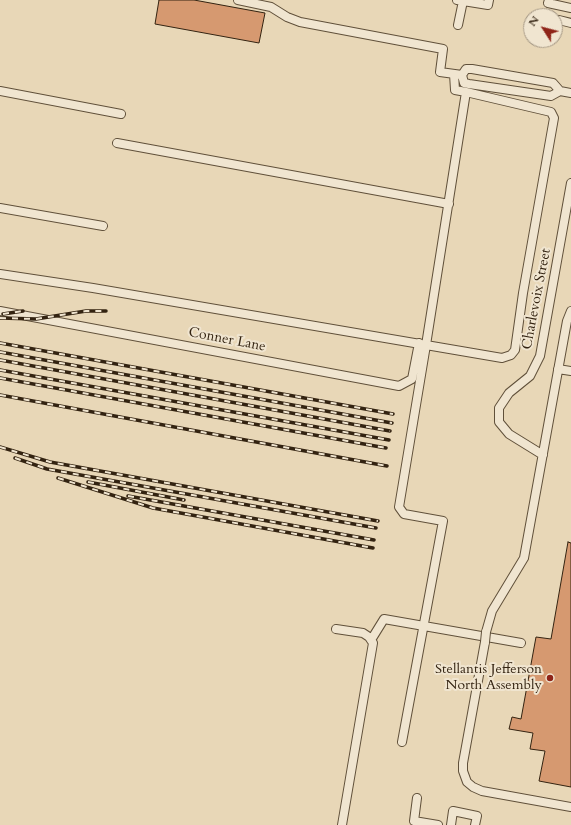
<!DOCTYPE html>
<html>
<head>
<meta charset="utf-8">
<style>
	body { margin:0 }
	#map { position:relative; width:571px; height:825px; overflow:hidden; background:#e8d7b7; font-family:Cardo,serif }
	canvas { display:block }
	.north { position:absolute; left:523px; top:8px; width:40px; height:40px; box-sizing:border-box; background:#f0e5d0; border:1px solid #a49784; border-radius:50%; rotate:306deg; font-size:11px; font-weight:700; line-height:16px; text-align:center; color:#332311 }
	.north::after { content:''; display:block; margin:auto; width:14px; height:18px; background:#8f2418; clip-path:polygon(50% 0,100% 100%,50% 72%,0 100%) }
</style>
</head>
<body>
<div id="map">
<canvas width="571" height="825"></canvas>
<div class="north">N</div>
</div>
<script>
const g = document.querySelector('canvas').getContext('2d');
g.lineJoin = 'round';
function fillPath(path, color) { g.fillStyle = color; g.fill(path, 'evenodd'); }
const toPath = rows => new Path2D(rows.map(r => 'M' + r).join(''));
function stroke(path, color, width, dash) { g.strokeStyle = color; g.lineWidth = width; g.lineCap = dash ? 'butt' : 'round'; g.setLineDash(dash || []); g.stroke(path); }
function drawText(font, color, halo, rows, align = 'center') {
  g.font = font + ' Cardo,serif'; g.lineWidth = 4; g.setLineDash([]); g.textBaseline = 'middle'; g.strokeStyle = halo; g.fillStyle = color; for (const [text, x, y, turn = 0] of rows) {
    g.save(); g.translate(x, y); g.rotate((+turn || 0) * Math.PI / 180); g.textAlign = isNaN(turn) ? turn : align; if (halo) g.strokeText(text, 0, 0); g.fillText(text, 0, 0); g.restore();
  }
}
const building = toPath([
	[159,0,194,0,265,13,259,43,155,24,159,0],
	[568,542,571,543,571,787,539,781,545,751,530,749,533,733,509,729,512,717,521,719,536,637,551,639,568,542]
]);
fillPath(building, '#d69970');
stroke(building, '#332311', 1);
const minor = toPath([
	[238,0,271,7,287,17,300,22,443,49,440,72,462,75],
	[457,0,488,5,489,0],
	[549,0,548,3,571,8],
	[559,20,571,23],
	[458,25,463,1],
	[454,74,455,90,466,92,551,112,554,118,523,293,515,350,511,355,502,358,426,345,466,92],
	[462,75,466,69,472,69,553,83,560,91,571,93],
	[462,75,464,83,469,84,551,96,560,91],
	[0,91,121,114],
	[117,143,449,204],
	[0,208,103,226],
	[0,274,93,288,426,345,399,507,404,514,443,521,402,742],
	[0,311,399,386,412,379,419,343],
	[558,369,571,371],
	[543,455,509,434,499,422,499,408,509,393,530,376,540,356,571,183],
	[336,629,363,633,369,637,373,643,342,825],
	[486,632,492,611,524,558,567,321,571,311],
	[371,640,384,619,521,643],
	[485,642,463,763,463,771,467,782,473,787,482,791,571,807],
	[417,798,414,821,438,825],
	[451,825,453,811,477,816,475,825]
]);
stroke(minor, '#60503a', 10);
stroke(minor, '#f0e5d0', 8);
const rail = toPath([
	[3,314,23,311],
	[0,318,36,319,86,311,106,311],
	[0,343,393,414],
	[0,352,392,423],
	[0,360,390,431],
	[0,370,389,440],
	[0,378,386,448],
	[0,395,387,466],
	[0,447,50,462,378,521],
	[15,458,47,469,376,528],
	[58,478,153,508,373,548],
	[88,482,184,500],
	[128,496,374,540]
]);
stroke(rail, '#332311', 3.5);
stroke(rail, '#f0e5d0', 2, [6]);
const minorBridge = toPath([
	[485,642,486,632]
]);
stroke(minorBridge, '#60503a', 10, []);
stroke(minorBridge, '#f0e5d0', 8);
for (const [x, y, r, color] of [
	[550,678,4,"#8f2418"]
]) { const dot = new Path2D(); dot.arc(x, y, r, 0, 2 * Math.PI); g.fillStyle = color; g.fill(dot); stroke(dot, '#f0e5d0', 1.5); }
drawText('14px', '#332311', '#f0e5d0', [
	["Charlevoix Street",537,299,-79],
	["Conner Lane",227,340,11]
]);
drawText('14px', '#332311', '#f0e5d0', [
	["Stellantis Jefferson",542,670],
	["North Assembly",542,686]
], 'right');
</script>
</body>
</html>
